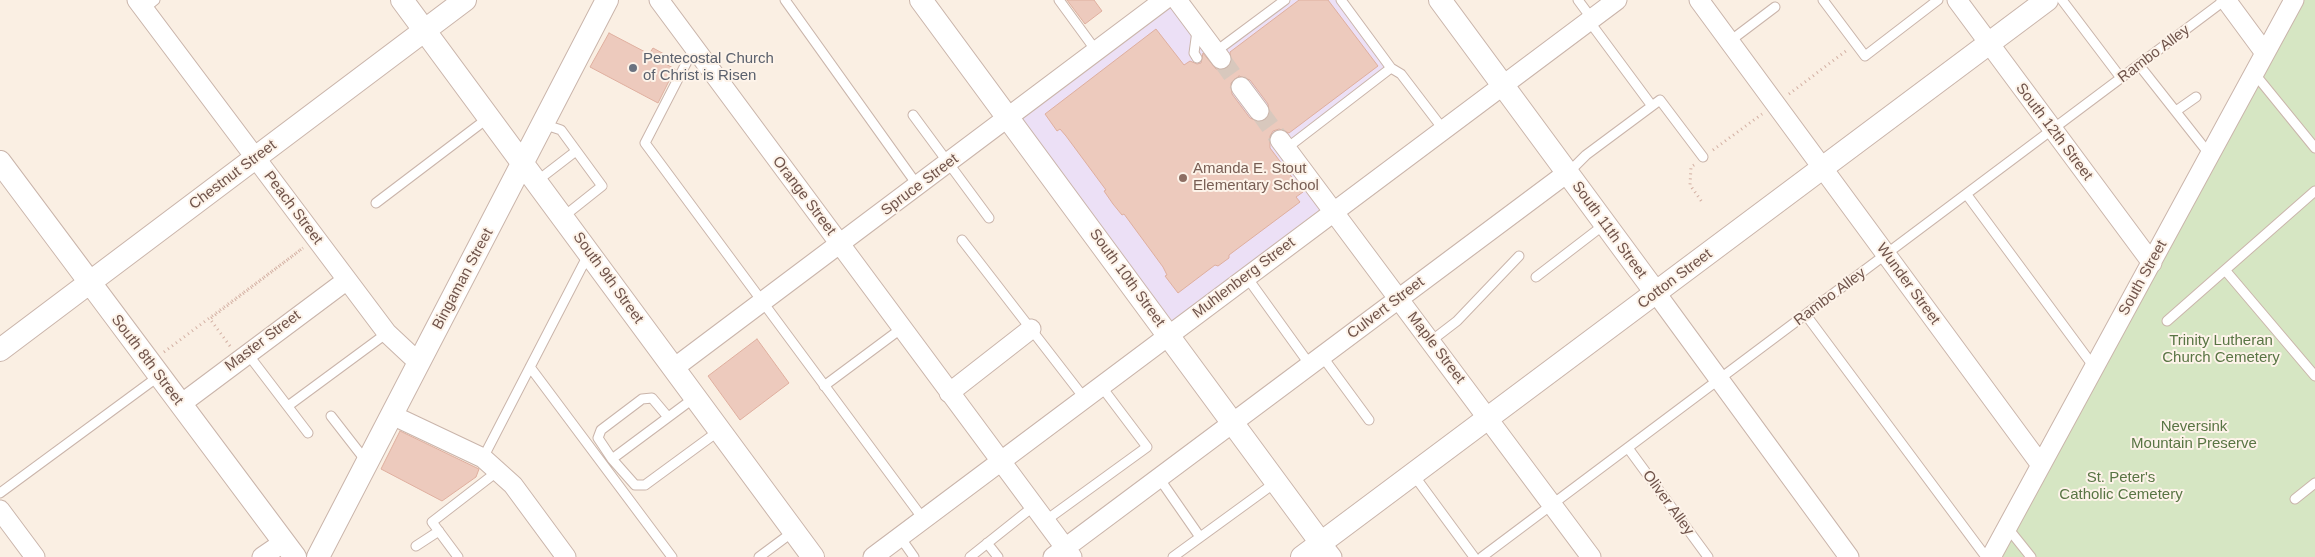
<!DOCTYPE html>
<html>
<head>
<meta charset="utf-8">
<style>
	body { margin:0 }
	canvas { display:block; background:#faefe3 }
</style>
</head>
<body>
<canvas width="2315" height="557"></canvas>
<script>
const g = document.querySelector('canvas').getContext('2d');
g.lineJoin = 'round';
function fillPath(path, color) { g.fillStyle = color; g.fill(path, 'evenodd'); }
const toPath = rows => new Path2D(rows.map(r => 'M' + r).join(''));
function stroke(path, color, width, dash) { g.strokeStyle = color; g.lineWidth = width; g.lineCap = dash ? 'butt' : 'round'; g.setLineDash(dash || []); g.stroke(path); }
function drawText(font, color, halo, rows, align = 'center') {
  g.font = font + ' Arial,sans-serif'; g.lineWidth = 4; g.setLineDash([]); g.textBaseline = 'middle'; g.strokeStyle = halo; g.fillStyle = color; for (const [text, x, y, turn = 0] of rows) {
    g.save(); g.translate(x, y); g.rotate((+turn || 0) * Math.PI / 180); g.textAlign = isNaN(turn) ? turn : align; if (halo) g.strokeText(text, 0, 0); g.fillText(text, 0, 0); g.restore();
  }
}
fillPath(toPath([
	[1166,0,1215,58,1292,0,1336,0,1387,68,1279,149,1322,208,1172,321,1016,113]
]), '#ece0f6');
fillPath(toPath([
	[2294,0,2315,0,2315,557,1991,557]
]), '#d6e6c3');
const building = toPath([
	[1067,0,1094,0,1102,11,1085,24,1067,0],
	[1299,0,1328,0,1378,66,1289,133,1279,129,1273,131,1270,136,1270,148,1303,192,1296,197,1300,202,1229,255,1229,258,1218,266,1215,265,1178,293,1165,276,1167,275,1163,267,1124,214,1122,215,1113,204,1104,191,1106,190,1066,136,1060,129,1057,131,1045,114,1156,29,1184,65,1190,61,1197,64,1201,63,1203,53,1216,69,1227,68,1231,63,1230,52,1299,0],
	[1239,76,1250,80,1268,104,1269,115,1265,120,1260,122,1250,118,1232,94,1231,83,1239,76],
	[609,33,649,54,653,48,664,54,660,61,675,69,658,103,590,67,609,33],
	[757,339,789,383,740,420,708,376,757,339],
	[400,431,479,469,476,477,442,501,381,469,400,431]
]);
fillPath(building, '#edcabd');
stroke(building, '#dfaf9f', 1);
stroke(toPath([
	[1221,59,1241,87],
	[1259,111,1280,140]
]), '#d8c8bd', 19, [19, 9]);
const service = toPath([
	[785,0,918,186],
	[1059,0,1097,52],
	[1341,0,1391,68,1401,74,1443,129],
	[1578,0,1592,19],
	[1823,0,1865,56,1938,0],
	[2062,0,2121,78],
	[144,9,155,0],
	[1589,21,1652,106],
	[1730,41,1775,7],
	[694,48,645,143,924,520],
	[1215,52,1285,0],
	[1197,58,1194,53,1197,31],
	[2139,65,2210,155],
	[2254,73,2315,148],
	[2176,111,2196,97],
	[913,115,989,218],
	[543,124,561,130,602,186,563,217],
	[1287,148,1391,68],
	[1568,173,1586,155,1660,100,1703,157],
	[537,181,576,151],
	[2315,191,2225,270,2315,376],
	[1967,195,2094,367],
	[376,203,488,118],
	[962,240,1085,399],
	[1246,276,1310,365],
	[1536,277,1605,224],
	[1806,315,1986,557],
	[2167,321,2225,270],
	[1431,341,1457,321,1519,256],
	[247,353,308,433],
	[1322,356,1369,420],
	[530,367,672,557],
	[824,386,902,328],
	[694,398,612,459,635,485,645,485,720,430],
	[288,406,387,333],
	[331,416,366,461],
	[1628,448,1708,557],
	[483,458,588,255],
	[612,459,598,438,601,430,642,399,652,398,668,417],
	[1413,474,1474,557],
	[1159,478,1200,537],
	[0,493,159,376],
	[2295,499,2315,483],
	[1045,521,1147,447,1101,386],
	[2007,527,2031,557],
	[900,537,914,557],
	[987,543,998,557],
	[416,546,439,531],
	[458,557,432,522,498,471],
	[759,557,794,531],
	[970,557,1034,506],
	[1173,557,1276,482],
	[1482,557,2225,0]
]);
const minor = toPath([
	[137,0,387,333,419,363],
	[659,0,1072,557],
	[1177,0,1221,59],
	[1699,0,2041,465],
	[1957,0,2152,263],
	[2226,0,2265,53],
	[1241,87,1259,111],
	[1280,140,1591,557],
	[1656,293,1849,557],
	[674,368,1164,0],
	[949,393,1031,329],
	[181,404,347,280],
	[392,415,483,458,513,485,566,557],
	[0,510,35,557],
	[1321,543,1332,557],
	[262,557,284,542],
	[873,557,1617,0],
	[1053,557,1567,173],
	[1991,557,2294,0]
]);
const tertiary = toPath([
	[402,0,813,557],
	[921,0,1321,543],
	[1440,0,1656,293],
	[0,162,295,557],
	[0,350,465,0],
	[318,557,607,0],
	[1302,557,2047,0]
]);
stroke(service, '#cab5ab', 11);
stroke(minor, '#cab5ab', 21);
stroke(tertiary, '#cab5ab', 24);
stroke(toPath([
	[1789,94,1846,51],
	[1713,150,1762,114],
	[1694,165,1691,167,1690,185,1702,202],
	[230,346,210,319,303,248],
	[164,352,303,248]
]), '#d2aea1', 3, [1, 4]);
stroke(service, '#fff', 9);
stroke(minor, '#fff', 19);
stroke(tertiary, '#fff', 22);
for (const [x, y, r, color] of [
	[633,68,5,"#6b7280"],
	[1183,178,5,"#8d6e63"]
]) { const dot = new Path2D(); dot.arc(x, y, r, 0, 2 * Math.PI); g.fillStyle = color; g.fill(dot); stroke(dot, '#fdf3e9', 2); }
drawText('15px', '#70544b', '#fdf3e9', [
	["Rambo Alley",2154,54,-37],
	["South 12th Street",2054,132,53],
	["Chestnut Street",233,175,-37],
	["Spruce Street",920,185,-37],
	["Orange Street",804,196,53],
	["Peach Street",293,208,53],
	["South 11th Street",1609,230,54],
	["South 9th Street",608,278,54],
	["South 10th Street",1127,278,54],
	["Muhlenberg Street",1244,278,-37],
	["South Street",2143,278,-61],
	["Bingaman Street",463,279,-62],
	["Cotton Street",1675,279,-37],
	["Wunder Street",1908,284,54],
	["Rambo Alley",1830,297,-37],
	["Culvert Street",1386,308,-37],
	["Master Street",263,341,-37],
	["Maple Street",1436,348,53],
	["South 8th Street",147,360,53],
	["Oliver Alley",1668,503,54]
]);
drawText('15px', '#5b616d', '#fdf3e9', [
	["Pentecostal Church",643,59],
	["of Christ is Risen",643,76]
], 'left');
drawText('15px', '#785e54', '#fdf3e9', [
	["Amanda E. Stout",1193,169],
	["Elementary School",1193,186]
], 'left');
drawText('15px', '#597544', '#fdf3e9', [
	["Trinity Lutheran",2221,341],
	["Church Cemetery",2221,358],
	["Neversink",2194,427],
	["Mountain Preserve",2194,444],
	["St. Peter's",2121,478],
	["Catholic Cemetery",2121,495]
]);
</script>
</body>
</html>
